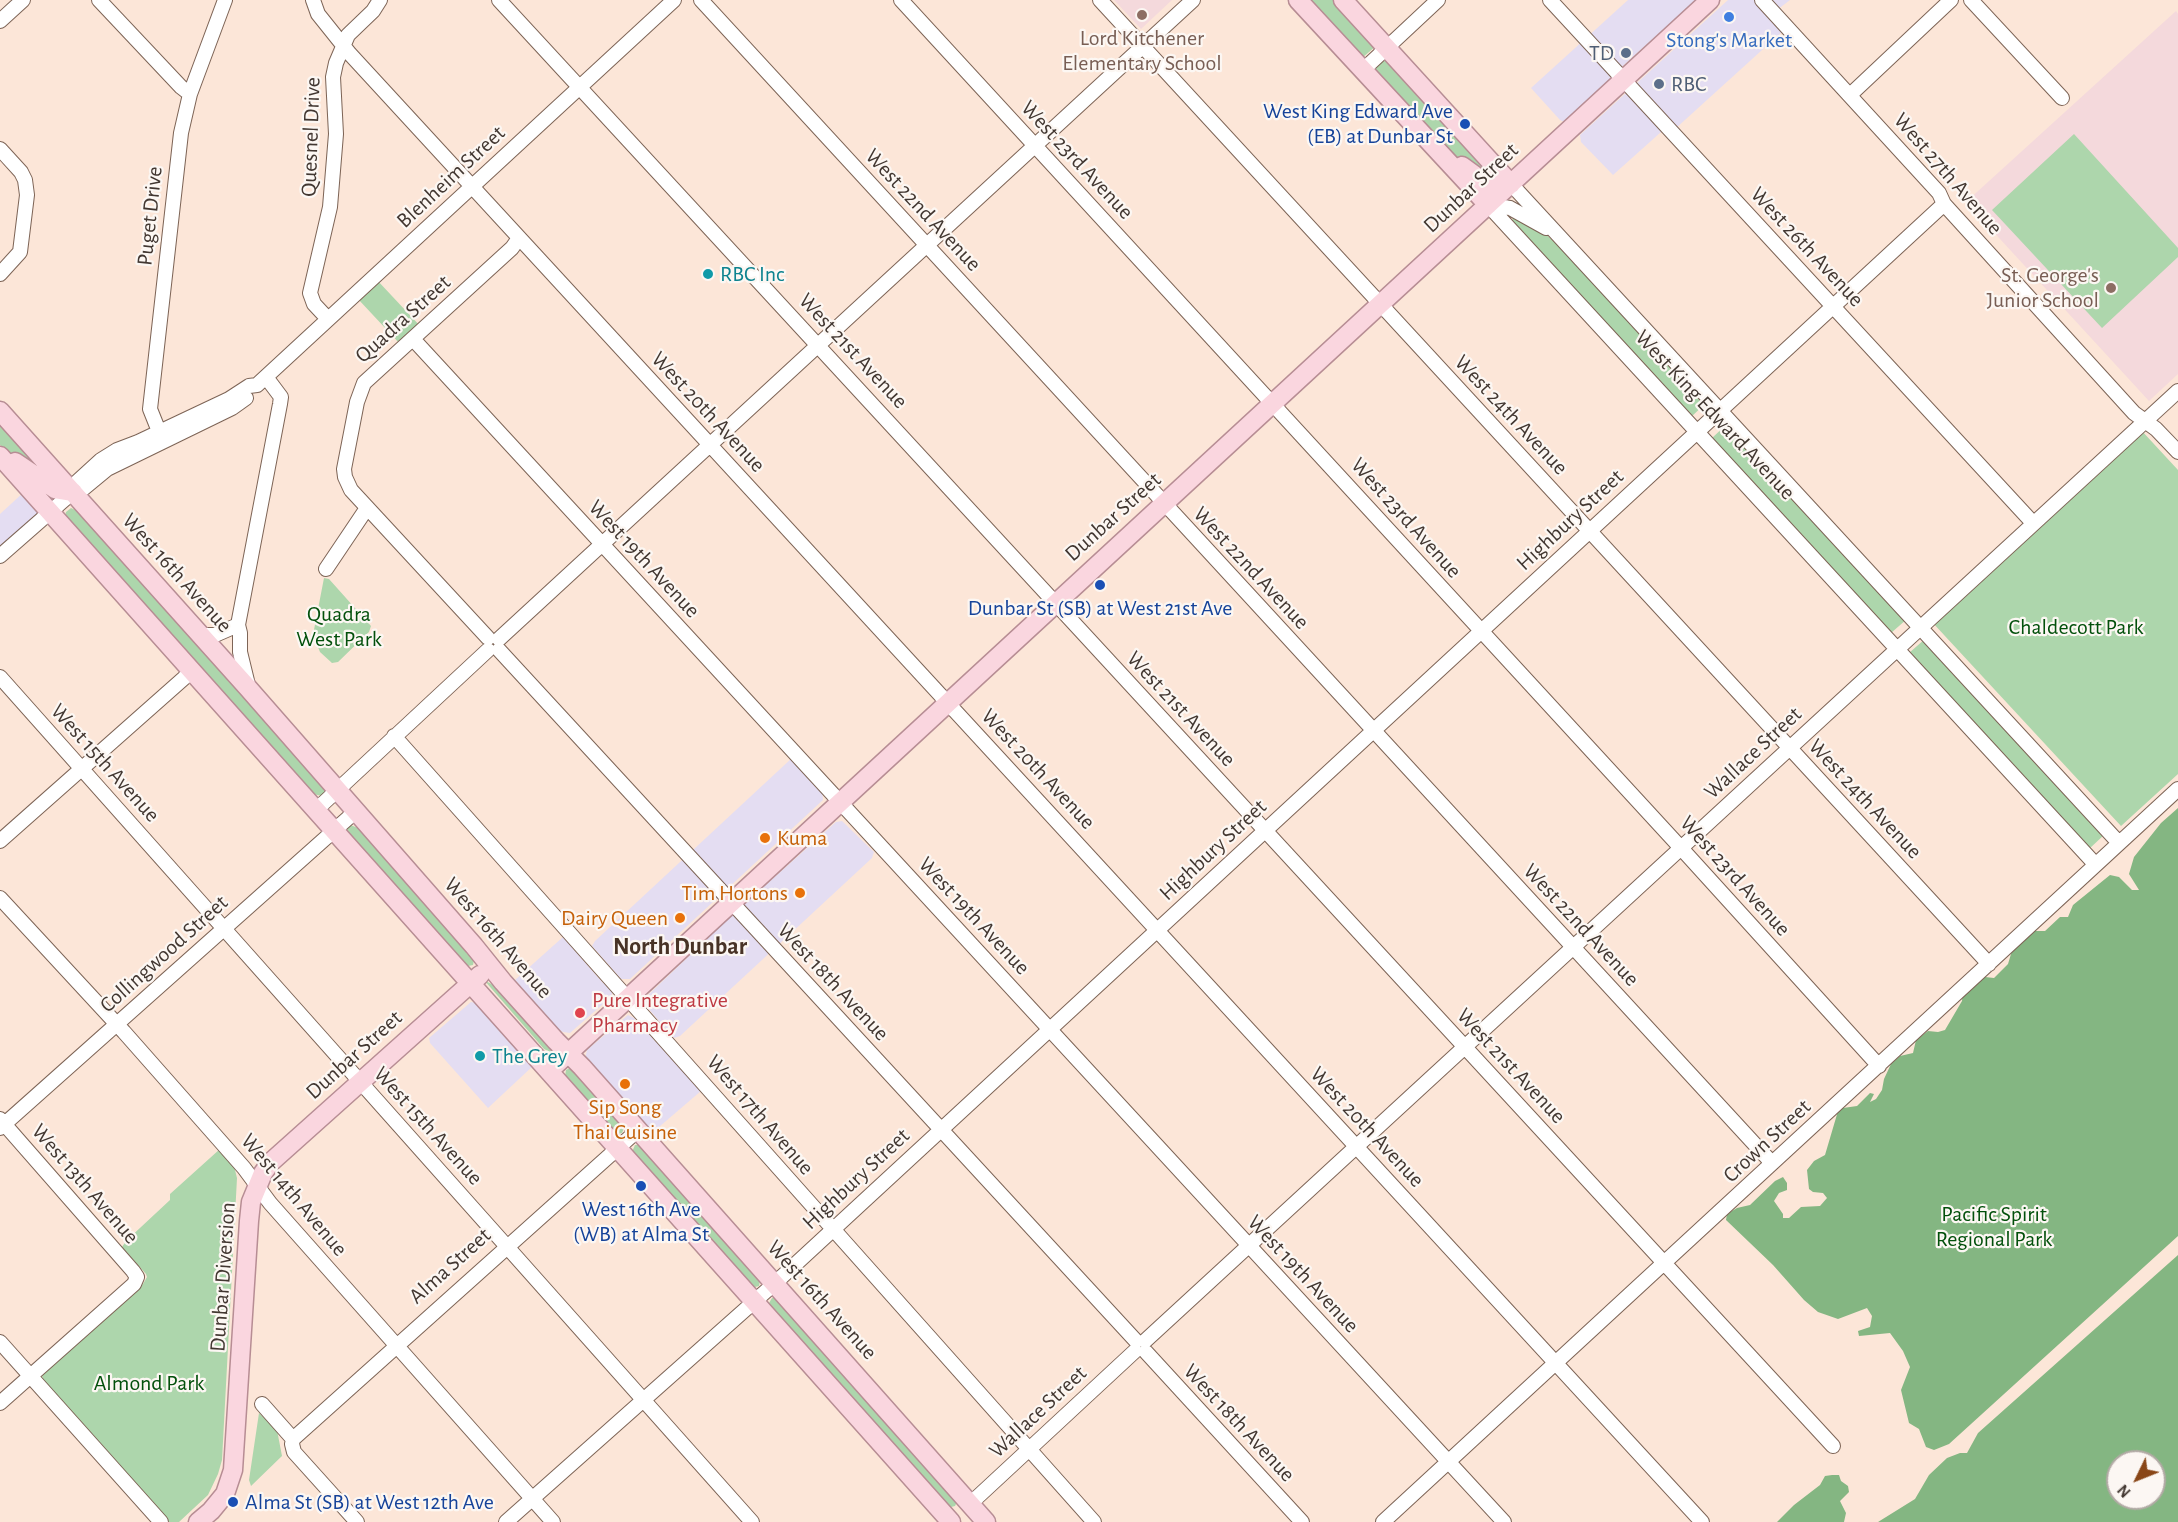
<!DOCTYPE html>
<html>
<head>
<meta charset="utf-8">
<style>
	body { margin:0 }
	#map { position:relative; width:2178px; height:1522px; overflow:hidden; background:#fce6d8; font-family:"Alegreya Sans",sans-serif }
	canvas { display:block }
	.north { position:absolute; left:2106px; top:1450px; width:60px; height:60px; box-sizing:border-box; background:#fcf7f3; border:2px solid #b2aaa5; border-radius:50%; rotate:227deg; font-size:16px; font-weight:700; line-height:24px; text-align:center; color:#423731 }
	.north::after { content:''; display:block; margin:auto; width:21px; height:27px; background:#894617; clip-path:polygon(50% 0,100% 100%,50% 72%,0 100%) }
</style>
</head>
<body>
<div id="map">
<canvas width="2178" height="1522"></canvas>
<div class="north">N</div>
</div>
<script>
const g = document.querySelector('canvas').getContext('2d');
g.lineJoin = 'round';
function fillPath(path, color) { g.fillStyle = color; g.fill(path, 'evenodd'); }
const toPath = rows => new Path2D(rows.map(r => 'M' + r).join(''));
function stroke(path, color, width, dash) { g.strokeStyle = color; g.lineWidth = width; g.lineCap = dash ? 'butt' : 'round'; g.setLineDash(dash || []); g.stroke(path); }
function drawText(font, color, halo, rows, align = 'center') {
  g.font = font + ' "Alegreya Sans",sans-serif'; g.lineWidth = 4.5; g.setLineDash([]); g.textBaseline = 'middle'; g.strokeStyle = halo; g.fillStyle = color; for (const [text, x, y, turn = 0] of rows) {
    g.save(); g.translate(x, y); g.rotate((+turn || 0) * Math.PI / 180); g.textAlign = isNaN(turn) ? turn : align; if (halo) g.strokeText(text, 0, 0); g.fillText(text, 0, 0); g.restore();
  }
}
fillPath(toPath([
	[1628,0,1696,0,1626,63,1566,123,1560,120,1531,88],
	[1728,0,1790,0,1777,10,1783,31,1675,129,1670,124,1613,175,1581,142,1580,135],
	[24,492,38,510,38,513,0,546,0,514],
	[792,758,822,790,823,800,630,979,621,979,592,946,595,941],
	[842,821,874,852,872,858,680,1036,674,1038,646,1006,644,1001,646,997,728,919,836,822],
	[563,937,603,983,607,984,613,991,611,997,570,1033,563,1032,558,1029,515,980],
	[471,1002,476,1003,534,1065,488,1108,430,1043,429,1038],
	[628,1015,634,1018,701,1091,652,1133,585,1059,587,1050]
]), '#e4ddf2');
fillPath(toPath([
	[1114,0,1172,0,1141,29],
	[2176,11,2178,14,2178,374,2149,401,1966,202]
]), '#f4d9dc');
fillPath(toPath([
	[1306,0,1335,0,1376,46,1362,58],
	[1385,57,1483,161,1491,178,1464,164,1451,153,1373,69],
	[2074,134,2178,248,2178,257,2102,328,1992,210],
	[1511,212,1540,229,1574,260,1706,403,1691,417,1513,221],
	[377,280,421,327,401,345,358,299],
	[0,418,55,483,14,457,0,445],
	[1727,424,1907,619,1891,633,1712,438],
	[2141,430,2178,470,2178,774,2121,826,1932,622],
	[71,508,80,512,329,790,322,796,313,794,65,516,66,512],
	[324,578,329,579,371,626,369,632,338,662,332,663,320,652,313,635],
	[1925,639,2104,835,2089,849,1909,653],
	[348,824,358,828,374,840,474,960,473,965,468,966,458,961,354,845,346,830],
	[484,980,495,986,554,1054,544,1049],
	[572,1067,624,1128,622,1133,618,1134,605,1127,565,1076,566,1070],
	[635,1145,641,1145,760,1281,759,1286,755,1287,743,1282,632,1152],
	[220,1149,234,1166,237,1178,222,1460,218,1474,208,1495,179,1522,169,1522,43,1381,42,1375,143,1284,147,1277,146,1274,122,1247,126,1241,170,1200,170,1194],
	[772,1298,777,1298,957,1502,955,1506,951,1507,942,1504,775,1317,769,1303],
	[259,1413,277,1430,282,1456,251,1486,249,1480]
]), '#add6ac');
fillPath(toPath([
	[2178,808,2178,1236,1949,1444,1934,1450,1926,1447,1919,1429,1909,1423,1901,1390,1910,1367,1903,1351,1890,1333,1859,1336,1858,1331,1870,1327,1872,1316,1867,1308,1838,1319,1818,1312,1804,1300,1773,1265,1726,1220,1727,1214,1737,1208,1750,1205,1775,1181,1783,1177,1787,1183,1787,1190,1779,1193,1774,1201,1783,1214,1783,1218,1789,1218,1801,1207,1820,1206,1827,1198,1823,1193,1813,1192,1809,1189,1807,1170,1814,1161,1825,1155,1838,1111,1843,1108,1857,1106,1870,1093,1874,1094,1870,1102,1876,1099,1882,1090,1884,1079,1891,1064,1900,1056,1913,1053,1916,1040,1928,1031,1938,1032,1945,1030,1962,1001,1963,992,1985,977,1994,978,2008,964,2014,944,2032,931,2045,931,2060,917,2068,917,2073,905,2110,875,2119,877,2132,890,2139,890,2129,874,2134,857,2161,823],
	[2178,1255,2178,1522,1878,1522,1915,1499,1929,1475,1947,1458,1960,1453,1967,1453,1978,1433],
	[2118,1462,2154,1462,2154,1498,2118,1498],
	[1832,1475,1839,1475,1841,1481,1848,1486,1849,1492,1840,1501,1846,1513,1844,1522,1777,1522,1794,1505,1820,1485,1825,1476]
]), '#84b682');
const minor = toPath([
	[99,0,181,87,190,94],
	[313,0,318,14,350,54,1702,1522],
	[499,0,1833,1446],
	[701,0,1772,1163],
	[901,0,1681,848,1879,1066],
	[1100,0,1989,964],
	[1550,0,2033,523],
	[1762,0,1939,193,1944,204,2134,413,2156,429,2178,452],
	[1971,0,2062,98],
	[0,21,23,0],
	[1363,70,1438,0],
	[1850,95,1951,0],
	[0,149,21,172,25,180,27,195,20,252,0,274],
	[1511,184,2119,843],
	[1488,205,2095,864],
	[1488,205,1510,208,1546,228],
	[328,319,314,304,310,293,330,207,336,134,333,77,336,63,348,35,373,11,380,0],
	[413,339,1504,1522],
	[162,439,150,409,181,133,190,94,225,0],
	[73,492,78,481,101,460,117,450,138,442,229,399,249,386,257,385,674,0],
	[0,556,73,492,84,488,107,469,232,408,246,398],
	[326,569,367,508],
	[200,635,215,635,238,625],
	[488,638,351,490,345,477,344,469,357,402,364,383,512,248,519,238],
	[499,639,1193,0],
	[499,650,1136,1341],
	[0,677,752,1522],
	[248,685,240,652,240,633,238,625,280,404,281,397,266,377],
	[394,736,1094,1522],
	[316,810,488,650],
	[0,841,192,671],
	[0,898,124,1032,244,1168,270,1203,553,1522],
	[0,1119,133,1271,137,1277,134,1284,0,1403],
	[0,1128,356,811],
	[1145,1341,2178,391],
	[0,1342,161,1522],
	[1146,1352,1302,1522],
	[262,1404,293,1439,292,1444,294,1452,357,1522],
	[293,1439,638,1130],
	[970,1504,1135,1351],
	[506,1522,774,1284,1944,204],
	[1383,1522,2178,789]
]);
const major = toPath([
	[1298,0,1488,205],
	[1343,0,1511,184],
	[1462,166,1488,185,1511,184],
	[0,411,248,688,474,946,503,982,556,1041,582,1067,986,1522],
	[0,456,951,1522],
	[15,462,55,489,73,492],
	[550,1070,1710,0],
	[198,1522,211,1511,225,1494,233,1470,249,1221,251,1202,263,1173,271,1162,480,975]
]);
stroke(minor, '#7d6456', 16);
stroke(major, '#b78d94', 21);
stroke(minor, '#fff', 14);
stroke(major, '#fad6df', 18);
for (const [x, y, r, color] of [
	[1142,15,6,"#8d6e63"],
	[1729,17,6,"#3f7fe0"],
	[1626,53,6,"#5c6f8a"],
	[1659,84,6,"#5c6f8a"],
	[1465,124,6,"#1a4fb4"],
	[708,274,6,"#0f9aa8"],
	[2111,288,6,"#8d6e63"],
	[1100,585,6,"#1a4fb4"],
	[765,838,6,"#e8710a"],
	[800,893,6,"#e8710a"],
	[680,918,6,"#e8710a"],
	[580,1013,6,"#e0444e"],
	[480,1056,6,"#0f9aa8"],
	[625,1084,6,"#e8710a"],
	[641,1186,6,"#1a4fb4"],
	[233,1502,6,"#1a4fb4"]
]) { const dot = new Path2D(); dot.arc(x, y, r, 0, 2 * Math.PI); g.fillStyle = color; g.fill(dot); stroke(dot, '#fcf7f3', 2); }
drawText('22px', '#785e54', '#fcf7f3', [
	["Lord Kitchener",1142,38],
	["Elementary School",1142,63],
	["St. George's",2099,275,"right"],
	["Junior School",2099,300,"right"]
]);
drawText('22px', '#366cbe', '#fcf7f3', [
	["Stong's Market",1729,40]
]);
drawText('22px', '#4e5e75', '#fcf7f3', [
	["TD",1614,53],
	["RBC",1671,84,"left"]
], 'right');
drawText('22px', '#164399', '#fcf7f3', [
	["West King Edward Ave",1453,111,"right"],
	["(EB) at Dunbar St",1453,136,"right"],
	["Dunbar St (SB) at West 21st Ave",1100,608],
	["West 16th Ave",641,1209],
	["(WB) at Alma St",641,1234],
	["Alma St (SB) at West 12th Ave",245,1502,"left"]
]);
drawText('22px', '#423731', '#fcf7f3', [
	["Quesnel Drive",311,137,-88],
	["West 23rd Avenue",1077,160,47],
	["West 27th Avenue",1948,174,49],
	["Blenheim Street",451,177,-43],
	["Dunbar Street",1471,188,-43],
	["West 22nd Avenue",923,210,47],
	["Puget Drive",150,216,-84],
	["West 26th Avenue",1807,247,47],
	["Quadra Street",403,319,-42],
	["West 21st Avenue",853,351,47],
	["West 20th Avenue",708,412,47],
	["West 24th Avenue",1511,415,47],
	["West King Edward Avenue",1715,415,47],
	["Dunbar Street",1113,517,-42],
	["West 23rd Avenue",1406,518,48],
	["Highbury Street",1570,520,-43],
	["West 19th Avenue",644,559,47],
	["West 22nd Avenue",1251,568,47],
	["West 16th Avenue",177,573,48],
	["West 21st Avenue",1181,709,47],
	["Wallace Street",1753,753,-43],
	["West 15th Avenue",105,763,48],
	["West 20th Avenue",1038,769,47],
	["West 24th Avenue",1865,799,47],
	["Highbury Street",1213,850,-43],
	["West 23rd Avenue",1735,876,48],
	["West 19th Avenue",974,916,47],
	["West 22nd Avenue",1581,925,47],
	["West 16th Avenue",498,938,49],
	["Collingwood Street",164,954,-42],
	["West 18th Avenue",833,982,47],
	["Dunbar Street",354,1055,-42],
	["West 21st Avenue",1511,1066,47],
	["West 17th Avenue",760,1115,49],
	["West 15th Avenue",428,1126,48],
	["West 20th Avenue",1367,1127,47],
	["Crown Street",1767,1141,-43],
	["Highbury Street",856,1179,-43],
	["West 13th Avenue",85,1184,49],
	["West 14th Avenue",294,1195,50],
	["Alma Street",450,1266,-42],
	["West 19th Avenue",1303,1274,47],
	["Dunbar Diversion",223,1277,-86],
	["West 16th Avenue",822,1300,48],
	["Wallace Street",1038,1412,-43],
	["West 18th Avenue",1239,1423,47]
]);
drawText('22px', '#0d838f', '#fcf7f3', [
	["RBC Inc",720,274],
	["The Grey",492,1056]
], 'left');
drawText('22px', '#02500b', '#fcf7f3', [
	["Quadra",339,614],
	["West Park",339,639],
	["Chaldecott Park",2076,627],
	["Pacific Spirit",1994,1214],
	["Regional Park",1994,1239],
	["Almond Park",149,1383]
]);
drawText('22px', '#c56008', '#fcf7f3', [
	["Kuma",777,838,"left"],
	["Tim Hortons",788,893],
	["Dairy Queen",668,918],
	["Sip Song",625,1107,"center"],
	["Thai Cuisine",625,1132,"center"]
], 'right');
drawText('22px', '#be3a42', '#fcf7f3', [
	["Pure Integrative",592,1000],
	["Pharmacy",592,1025]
], 'left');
drawText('bold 24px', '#483326', '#fcf7f3', [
	["North Dunbar",680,947]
]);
</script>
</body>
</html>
